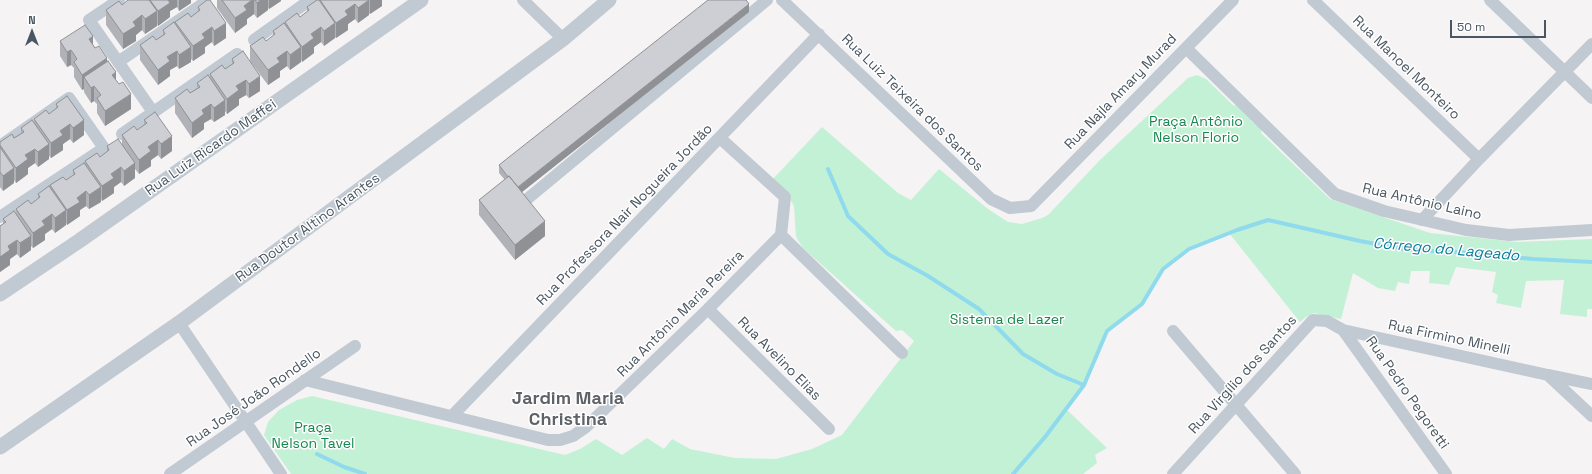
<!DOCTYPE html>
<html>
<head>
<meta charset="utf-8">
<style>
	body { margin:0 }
	#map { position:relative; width:1592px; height:474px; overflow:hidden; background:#f5f3f3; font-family:"Space Grotesk",sans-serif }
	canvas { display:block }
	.north { position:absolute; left:12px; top:12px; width:40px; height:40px; -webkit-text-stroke:3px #fff; paint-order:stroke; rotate:0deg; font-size:11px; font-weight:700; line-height:16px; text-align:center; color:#4a5661 }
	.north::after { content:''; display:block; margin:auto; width:14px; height:18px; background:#4a5661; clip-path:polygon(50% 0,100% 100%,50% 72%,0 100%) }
	.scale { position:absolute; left:1450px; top:20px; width:96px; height:18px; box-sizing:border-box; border:2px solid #4a5661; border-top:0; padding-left:5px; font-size:12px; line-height:14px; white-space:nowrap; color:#4a5661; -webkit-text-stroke:3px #fff; paint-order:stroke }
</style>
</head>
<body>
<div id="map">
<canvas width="1592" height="474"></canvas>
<div class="north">N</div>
<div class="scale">50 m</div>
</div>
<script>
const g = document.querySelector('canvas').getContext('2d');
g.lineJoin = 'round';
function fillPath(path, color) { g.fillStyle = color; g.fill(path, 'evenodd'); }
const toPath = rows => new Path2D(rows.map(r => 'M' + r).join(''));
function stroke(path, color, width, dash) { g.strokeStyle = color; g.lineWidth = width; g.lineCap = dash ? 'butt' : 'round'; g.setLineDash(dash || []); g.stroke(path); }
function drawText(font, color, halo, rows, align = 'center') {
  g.font = font + ' "Space Grotesk",sans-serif'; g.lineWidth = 3; g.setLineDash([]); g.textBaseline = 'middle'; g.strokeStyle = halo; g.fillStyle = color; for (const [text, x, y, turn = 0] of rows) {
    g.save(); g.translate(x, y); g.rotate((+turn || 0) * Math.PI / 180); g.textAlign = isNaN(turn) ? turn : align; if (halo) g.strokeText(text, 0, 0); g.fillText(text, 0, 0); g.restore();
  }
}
fillPath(toPath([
	[1197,75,1206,79,1234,106,1235,105,1248,114,1252,122,1257,123,1262,130,1261,133,1330,199,1430,233,1517,242,1592,239,1592,309,1587,309,1587,317,1560,314,1564,280,1526,281,1521,308,1496,303,1498,295,1492,292,1496,272,1456,267,1449,285,1429,283,1430,271,1411,271,1409,284,1398,282,1395,291,1378,288,1353,273,1341,319,1314,313,1306,317,1300,322,1229,233,1189,249,1163,269,1142,304,1107,331,1084,385,1066,409,1107,448,1095,455,1097,463,1083,474,291,474,264,435,268,422,279,410,297,400,312,396,565,455,580,449,596,439,622,455,647,438,664,449,672,439,690,449,735,458,776,459,812,449,842,435,914,341,902,330,896,331,803,248,796,237,794,206,787,194,773,179,822,127,898,193,911,200,939,169,988,209,1008,222,1022,224,1042,218,1048,215,1100,160,1188,78]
]), '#c3f1d5');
stroke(toPath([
	[828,169,848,216,888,254,928,276,979,309,1023,354,1057,374,1084,385],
	[317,454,344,467,365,474],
	[1013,474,1045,437,1084,385,1107,331,1142,304,1163,269,1189,249,1237,230,1268,220,1360,241,1409,250,1457,252,1533,259,1592,262]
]), '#90daee', 4);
stroke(toPath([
	[119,0,89,20,153,112],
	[523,0,563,39],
	[782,0,991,199,1010,208,1031,206,1233,0],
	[1313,0,1479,159],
	[1490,0,1592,98],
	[254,40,310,0],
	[1186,48,1335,194,1384,211,1466,230,1509,235,1592,230],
	[118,62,204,3],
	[122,134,237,54],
	[720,138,785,197,781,235,902,353],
	[0,146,69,98,104,148,0,217],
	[526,200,767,0],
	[1422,220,1479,159,1592,44],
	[708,309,829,429],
	[179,323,281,474],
	[1343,330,1446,474],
	[1173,331,1295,474],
	[1548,375,1592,384],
	[305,380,548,440,560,440,573,436,586,427,708,309,781,235],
	[452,416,819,34],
	[170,474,355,346],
	[1173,474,1313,320,1327,321,1343,330,1548,375,1592,416]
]), '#c1cad2', 12);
stroke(toPath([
	[0,294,79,241,421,0],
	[0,447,179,323,563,39,609,0]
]), '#c1cad2', 15);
fillPath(toPath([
	[128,0,191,0,191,3,179,11,177,7,170,11,170,17,158,26,157,24,157,26,145,34,142,30,136,35,136,41,123,49,106,25,106,10,122,5],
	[217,0,281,0,281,1,269,9,268,8,268,10,257,18,254,14,247,19,247,24,235,33,217,8],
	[317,0,382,0,382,6,370,14,369,13,369,15,358,23,355,19,348,24,348,30,336,38,335,37,335,38,324,46,321,42,314,47,314,53,302,62,301,60,301,62,290,70,287,66,280,71,280,77,268,85,250,61,250,46,266,41,273,36,273,31,285,24,285,22,300,17,307,12,307,7],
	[198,7,226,38,214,46,212,42,205,47,205,53,193,61,191,59,191,62,179,69,177,66,170,70,170,76,158,85,140,60,140,45,156,40,163,35,163,30,175,24,175,22,191,17,198,12],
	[749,12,522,192,545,236,515,260,479,215,479,200,505,180,499,173,499,165],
	[60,41,93,45,95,48,107,61,116,81,131,109,105,126,97,113,97,104,94,101,91,103,84,92,84,89,82,90,74,77,74,68,71,65,67,67,60,56],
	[232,59,260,91,249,98,246,95,239,99,239,105,227,114,225,111,225,115,214,122,211,119,204,123,204,129,192,138,175,113,175,98,190,93,197,88,197,83,210,77,210,74,225,69,232,64],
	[56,104,84,135,73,143,70,139,63,144,63,150,51,158,49,156,49,159,38,167,35,163,28,168,28,174,16,183,14,180,14,183,3,191,0,187,0,142,14,138,21,133,21,128,34,122,34,119,49,114,56,109],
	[144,120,172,151,161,159,158,155,151,160,151,166,139,174,135,169,135,178,124,186,121,182,114,187,114,193,102,201,101,199,101,202,89,209,86,206,80,210,80,216,67,225,66,223,66,225,55,233,52,229,45,234,45,240,33,248,31,246,31,250,20,258,17,254,10,259,10,265,0,272,0,226,3,224,3,219,16,213,16,209,31,204,38,199,38,194,50,188,50,185,66,180,73,175,73,170,85,164,85,161,100,157,107,152,107,146,122,144,122,135,137,130,144,125]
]), '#b0b2b7');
fillPath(toPath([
	[167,0,177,0,177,7,170,11,170,17,158,26,158,11],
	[179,0,191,0,191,3,179,11],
	[252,0,254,0,254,14,247,19,247,24,235,33,235,18,244,6],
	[261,0,268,0,268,10,257,18,257,3],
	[269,0,281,0,281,1,269,9],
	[369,0,369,15,358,23,358,8],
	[370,0,382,0,382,6,370,14],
	[355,4,355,19,348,24,348,30,336,38,336,23,345,11],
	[749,4,749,12,517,196,517,188],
	[157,11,157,26,145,34,145,19],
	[142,15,142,30,136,35,136,41,123,49,123,34,133,22],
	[226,23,226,38,214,46,214,31],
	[335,23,335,38,324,46,324,31],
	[212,27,212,42,205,47,205,53,193,61,193,46,202,34],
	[321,27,321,42,314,47,314,53,302,62,302,47,311,34],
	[93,36,93,51,89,39],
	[191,47,191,62,179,69,179,55],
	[301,47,301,62,290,70,290,55],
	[71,50,71,65,67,67,67,52],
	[177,51,177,66,170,70,170,76,158,85,158,70,167,57],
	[287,51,287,66,280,71,280,77,268,85,268,70,277,58],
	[107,58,107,73,84,77,84,89,82,90,82,75],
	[116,72,116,87,112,75],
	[260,76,260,91,249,98,249,84],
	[246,80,246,95,239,99,239,105,227,114,227,99,236,86],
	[94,86,94,101,91,103,91,88],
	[131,94,131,109,105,126,105,111],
	[225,100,225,115,214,122,214,108],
	[211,104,211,119,204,123,204,129,192,138,192,123,202,110],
	[84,120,84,135,73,143,73,128],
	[70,124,70,139,63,144,63,150,51,158,51,143,60,131],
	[172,136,172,151,161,159,161,144],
	[158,140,158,155,151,160,151,166,139,174,139,160,148,147],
	[49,144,49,159,38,167,38,152],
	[35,149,35,163,28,168,28,174,16,183,16,168,25,155],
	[135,163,135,178,124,186,124,171],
	[121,167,121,182,114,187,114,193,102,201,102,186,111,174],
	[14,168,14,183,3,191,3,176],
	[101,187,101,202,89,209,89,195],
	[86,191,86,206,80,210,80,216,67,225,67,210,77,198],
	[66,210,66,225,55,233,55,218],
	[52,214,52,229,45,234,45,240,33,248,33,233,42,221],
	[545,221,545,236,515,260,515,245],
	[31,236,31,250,20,258,20,243],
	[17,240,17,254,10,259,10,265,0,272,0,257,8,246]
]), '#909195');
const building = toPath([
	[128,0,149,0,157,11,145,19,142,15,133,22,136,26,123,34,106,10,119,1,122,5,128,0],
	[150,0,168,0,170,3,158,11,150,0],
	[207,0,210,0,226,23,214,31,212,27,202,34,205,38,193,46,175,22,188,13,191,17,200,10,198,7,207,0],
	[222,0,252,0,244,6,247,10,235,18,222,0],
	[255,0,261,0,257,3,255,0],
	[317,0,319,0,335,23,324,31,321,27,311,34,314,38,302,47,285,22,297,13,300,17,309,10,307,7,317,0],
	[320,0,369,0,358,8,355,4,345,11,348,15,336,23,320,0],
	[708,0,746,0,749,4,518,187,509,176,508,177,499,165,708,0],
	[174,22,191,47,179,55,177,51,167,57,170,61,158,70,140,45,153,36,156,40,165,34,163,30,174,22],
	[284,23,301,47,290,55,287,51,277,58,280,62,268,70,250,46,263,37,266,41,275,34,273,31,284,23],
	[85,25,93,36,89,39,95,48,99,46,107,58,82,75,74,62,77,59,71,50,67,52,60,41,85,25],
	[243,51,260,76,249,84,246,80,236,86,239,90,227,99,210,74,222,65,225,69,234,63,232,59,243,51],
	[108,61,116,72,112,75,119,84,123,82,131,94,105,111,97,98,101,95,94,86,91,88,84,77,108,61],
	[208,75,225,100,214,108,211,104,202,110,204,114,192,123,175,98,187,89,190,93,200,87,197,83,208,75],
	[67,96,84,120,73,128,70,124,60,131,63,135,51,143,34,119,46,110,49,114,58,107,56,104,67,96],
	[155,112,172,136,161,144,158,140,148,147,151,151,139,160,122,135,134,126,137,130,147,123,144,120,155,112],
	[32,120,49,144,38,152,35,149,25,155,28,159,16,168,0,145,0,142,12,134,14,138,24,132,21,128,32,120],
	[118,139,135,163,124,171,121,167,111,174,114,178,102,186,85,161,97,153,100,157,109,150,107,146,118,139],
	[0,147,14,168,3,176,0,172,0,147],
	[84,163,101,187,89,195,86,191,77,198,80,202,67,210,50,185,63,177,66,180,75,174,73,170,84,163],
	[509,176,545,221,515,245,479,200,509,176],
	[49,186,66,210,55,218,52,214,42,221,45,225,33,233,16,209,28,200,31,204,40,197,38,194,49,186],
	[14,211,31,236,20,243,17,240,8,246,10,250,0,257,0,226,6,222,3,219,14,211]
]);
fillPath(building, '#cdcfd5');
stroke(building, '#909195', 1);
drawText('14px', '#4a5661', '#fff', [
	["Rua Manoel Monteiro",1406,68,44],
	["Rua Najla Amary Murad",1121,92,-46],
	["Rua Luiz Teixeira dos Santos",912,103,44],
	["Rua Luiz Ricardo Maffei",211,148,-35],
	["Rua Antônio Laino",1422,202,13],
	["Rua Professora Nair Nogueira Jordão",625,215,-46],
	["Rua Doutor Altino Arantes",308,228,-36],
	["Rua Antônio Maria Pereira",681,314,-45],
	["Rua Firmino Minelli",1449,338,12],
	["Rua Avelino Elias",779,359,45],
	["Rua Virgílio dos Santos",1243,375,-48],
	["Rua Pedro Pegoretti",1407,393,55],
	["Rua José João Rondello",254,398,-35]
]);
drawText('14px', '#17864f', '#fff', [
	["Praça Antônio",1196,122],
	["Nelson Florio",1196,138],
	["Sistema de Lazer",1007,320],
	["Praça",313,428],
	["Nelson Tavel",313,444]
]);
drawText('italic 15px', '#0c7c9b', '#fff', [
	["Córrego do Lageado",1446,250,5]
]);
drawText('bold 18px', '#5f6368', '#fff', [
	["Jardim Maria",568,399],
	["Christina",568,420]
]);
</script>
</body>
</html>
